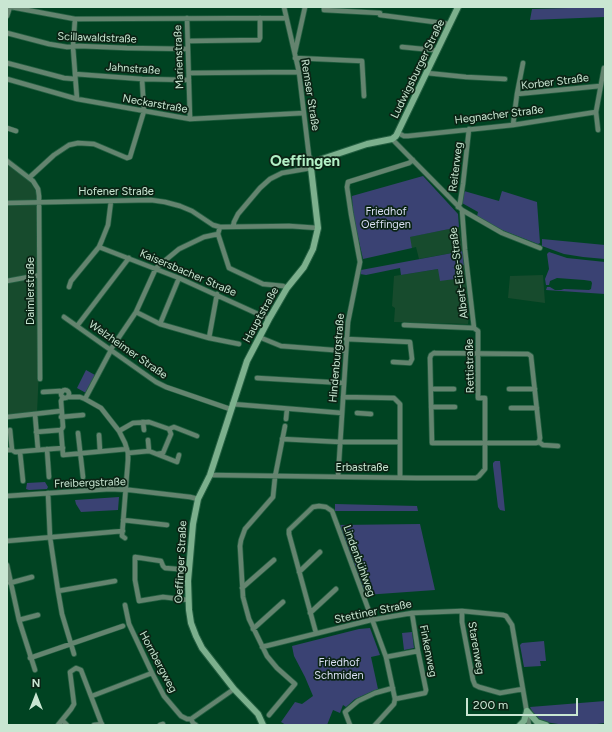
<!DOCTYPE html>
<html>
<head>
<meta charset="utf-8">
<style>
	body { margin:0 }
	#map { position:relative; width:612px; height:732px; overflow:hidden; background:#004322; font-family:Figtree,sans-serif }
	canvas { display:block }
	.frame { position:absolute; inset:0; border:8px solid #c9e6d2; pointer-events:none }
	.north { position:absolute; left:16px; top:676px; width:40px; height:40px; -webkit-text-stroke:3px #0b2415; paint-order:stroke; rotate:0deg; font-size:11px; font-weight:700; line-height:16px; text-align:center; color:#c9e6d2 }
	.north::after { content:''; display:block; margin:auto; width:14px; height:18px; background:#c9e6d2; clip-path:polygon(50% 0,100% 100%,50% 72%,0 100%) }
	.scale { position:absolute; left:466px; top:698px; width:112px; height:18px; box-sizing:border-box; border:2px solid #c9e6d2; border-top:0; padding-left:5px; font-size:12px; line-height:14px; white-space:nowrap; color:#c9e6d2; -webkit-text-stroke:3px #0b2415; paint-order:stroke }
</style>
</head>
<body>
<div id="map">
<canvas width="612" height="732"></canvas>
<div class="frame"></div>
<div class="north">N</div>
<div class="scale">200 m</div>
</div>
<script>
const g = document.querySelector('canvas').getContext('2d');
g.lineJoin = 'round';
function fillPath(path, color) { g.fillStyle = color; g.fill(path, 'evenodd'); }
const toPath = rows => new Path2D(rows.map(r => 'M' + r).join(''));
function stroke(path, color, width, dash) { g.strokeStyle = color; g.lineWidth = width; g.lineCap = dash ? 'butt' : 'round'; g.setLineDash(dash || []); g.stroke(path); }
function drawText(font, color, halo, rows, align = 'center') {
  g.font = font + ' Figtree,sans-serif'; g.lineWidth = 3.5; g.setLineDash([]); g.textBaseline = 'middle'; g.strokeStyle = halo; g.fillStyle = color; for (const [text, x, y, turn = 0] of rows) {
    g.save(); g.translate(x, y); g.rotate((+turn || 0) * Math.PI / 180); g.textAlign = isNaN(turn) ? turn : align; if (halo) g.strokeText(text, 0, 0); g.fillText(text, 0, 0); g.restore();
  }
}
fillPath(toPath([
	[7,165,30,181,36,191,39,369,37,413,7,416],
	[459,227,463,251,419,259,416,247,412,248,409,237],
	[464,265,469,314,468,324,394,322,395,308,392,306,394,276],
	[543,275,545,303,508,298,510,276]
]), '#174b2d');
fillPath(toPath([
	[605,7,605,17,530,20,532,9],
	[423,176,458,214,459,227,410,237,412,248,363,259,353,215,352,196],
	[464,191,499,201,502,191,537,202,540,243,538,244,494,227,477,216,478,212,462,203],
	[542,239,605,245,605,259,583,257,564,254,542,246],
	[463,251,464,265,451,268,460,267,462,278,440,281,438,269,401,275,400,268,366,275,360,274,361,270],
	[549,252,567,258,605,262,605,294,546,290,547,287,550,287,555,290,561,290,564,289,589,290,591,289,592,283,591,281,584,280,557,278,550,281,549,285,546,285,545,279,549,269,547,254],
	[86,370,95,375,86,393,77,388],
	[495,461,500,461,505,511,500,510,498,507,493,466,493,463],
	[45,482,48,487,47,489,29,490,26,489,27,483],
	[119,497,118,510,81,512,76,504,75,500],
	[335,504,417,506,418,511,335,511],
	[420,524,435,590,365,595,338,525],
	[370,628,380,655,371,657,378,689,355,699,346,707,343,705,340,713,333,710,327,725,286,725,281,722,295,702,302,704,313,696,305,677,294,656,292,646,359,629],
	[412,632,414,648,404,650,402,633],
	[544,641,546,661,540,661,541,666,524,667,520,645,522,643],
	[605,701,605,723,597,724,565,725,545,722,536,718,530,707]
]), '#3a4273');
const street = toPath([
	[11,7,75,19,286,18],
	[284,7,299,72,309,156,313,162],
	[324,7,324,10,380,13],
	[380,15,450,24],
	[7,16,10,7],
	[187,18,190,119],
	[75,19,73,47,77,99],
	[7,33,49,44,67,47,79,46,127,48,188,49],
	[188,41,259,40,260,38,260,18],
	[402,47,433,50,437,51],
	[295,52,305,7],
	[295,58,362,61,364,96],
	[7,63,64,78,75,79],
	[189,73,299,72],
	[427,73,466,77,505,79],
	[75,74,142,79,189,80],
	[7,79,77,99,190,119,304,113],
	[517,94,523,63],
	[513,125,517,94,600,86],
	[7,128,16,131],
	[598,130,596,112,604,68],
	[398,133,404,136,408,136,513,125,596,112],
	[392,139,462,210,502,233,540,248],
	[7,161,33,181,38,189,39,196,40,379],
	[30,177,54,155,69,145,78,143,94,144,127,158,130,157,144,111,142,79],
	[7,203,151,200,165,202,180,206,192,211,213,225,220,227,289,226,318,228],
	[458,207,460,203,463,184,469,129],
	[233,227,234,222,238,214,260,188,270,179,282,173,311,168],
	[218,234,229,268,263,284,283,286,287,288],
	[99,247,179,278,269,319],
	[7,281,39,275],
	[69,287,71,281,99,247,102,240,108,225,111,201],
	[136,312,160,324,209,338,239,344],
	[64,317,156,382,166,387,230,409],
	[160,324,179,278],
	[404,325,474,328],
	[77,326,129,258],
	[259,337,281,346,346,351],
	[209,338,217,294],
	[346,339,410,342,412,359,410,363,393,362],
	[111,349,136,312,156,268,179,249,204,237,218,234,220,227],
	[434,353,528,354,531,356,540,438,539,442,536,443,432,443,430,358,431,355,434,353],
	[257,378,344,383],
	[431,389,454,389],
	[509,389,535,389],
	'61 394a4 4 0 1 1 8 0a4 4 0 1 1-8 0Z',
	[43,392,60,391,62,392],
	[63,397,61,401,63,427,61,430,63,455,127,449],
	[68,397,80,397,85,399,101,408,119,431,125,443,128,453,128,460,122,536,125,538],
	[343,397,394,398,400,404,400,477],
	[85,399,110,352],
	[232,404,342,413],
	[431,407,455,407],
	[511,408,537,408],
	[357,413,371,414],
	[35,414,38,450,63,448],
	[7,417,61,411],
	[61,417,83,415],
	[286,419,287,409],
	[143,422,144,430],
	[10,430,12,450],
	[119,431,133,423,149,422,169,429,174,427,197,436],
	[36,432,61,430],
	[78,433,83,477],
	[99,435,100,451],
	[282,439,340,442,400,442],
	[148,440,149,451],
	[539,442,543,445,558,446],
	[47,449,49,477],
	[7,450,12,450,15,452,38,450],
	[20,452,23,481],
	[128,453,149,451,177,462,179,455],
	[157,454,163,453,171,434,169,429],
	[210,475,417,478,476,478,479,476,485,469,485,398,478,398,478,331,474,328,465,250,462,210],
	[338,477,348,322,360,262,351,214,347,187,348,182,409,163,413,160],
	[48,493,50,537,58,591,62,614,74,654],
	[7,496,110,489,130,490,190,497,198,499],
	[123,520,167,525],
	[7,541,123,531],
	[7,565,19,620,35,670],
	[299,572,320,552],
	[10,583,32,577],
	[242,588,274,560],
	[58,591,115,581],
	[188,600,163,597,139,601,135,580,135,557,161,561,163,566,165,568,189,570],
	[125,605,129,624,152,673,164,696,181,716,187,719,191,719,234,689],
	[462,611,462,622,473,680,475,685,479,687,500,693,523,689],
	[310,613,336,589],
	[19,620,38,615],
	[253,629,283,602],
	[316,633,289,534,289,530,313,507,319,506,326,507,332,511,386,657,395,699,394,704,375,725],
	[262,647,371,620,412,613,462,611,503,615,506,616,512,625,529,725],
	[386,657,418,651],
	[30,658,123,626],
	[92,696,152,673],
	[395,699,425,693,426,690,418,651,412,613],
	[269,715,295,684,277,668,267,656,249,619,243,597,240,546,241,540,245,529,273,497,275,477,285,426],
	[191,719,193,723,196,725],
	[62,720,67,725],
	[58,725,71,709,74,704,70,672,76,668,81,670,102,725],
	[94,725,102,724],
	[160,725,163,724],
	[350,725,345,712,358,701,375,693,393,688]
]);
const secondary = toPath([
	[527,711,537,722,546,725],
	[263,725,258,714,234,689,202,648,196,636,191,623,189,610,188,581,193,524,198,499,210,475,247,361,269,319,287,288,304,267,313,249,318,228,311,168,312,164,316,161,367,144,392,139,396,136,458,7],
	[520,725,524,721,527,711]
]);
stroke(street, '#246042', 6);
stroke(secondary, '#246042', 8);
stroke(street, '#64846f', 4.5);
stroke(secondary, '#7cb08d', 6);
drawText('11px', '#c9e6d2', '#0b2415', [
	["Scillawaldstraße",97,38,2],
	["Marienstraße",179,57,-92],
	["Jahnstraße",133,69,4],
	["Ludwigsburger Straße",418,69,-64],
	["Korber Straße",555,82,-7],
	["Remser Straße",310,95,81],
	["Neckarstraße",155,104,10],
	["Hegnacher Straße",499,115,-7],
	["Reiterweg",456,167,-83],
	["Hofener Straße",116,192],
	["Kaisersbacher Straße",188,273,23],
	["Albert-Eise-Straße",459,273,-97],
	["Daimlerstraße",31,291,-90],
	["Hauptstraße",261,315,-61],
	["Welzheimer Straße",128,350,35],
	["Hindenburgstraße",337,358,-85],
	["Rettistraße",470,366,-91],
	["Erbastraße",362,468],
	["Freibergstraße",90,483,-2],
	["Lindenbühlweg",359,561,70],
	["Oeffinger Straße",181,562,-87],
	["Stettiner Straße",373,612,-12],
	["Starenweg",476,648,80],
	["Finkenweg",428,651,79],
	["Hornbergweg",158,662,62]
]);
drawText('11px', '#dadff3', '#0b2415', [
	["Friedhof",386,212],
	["Oeffingen",386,225],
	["Friedhof",339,663],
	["Schmiden",339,676]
]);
drawText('bold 15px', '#b3f0c6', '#0b2415', [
	["Oeffingen",305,162]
]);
</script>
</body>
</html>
